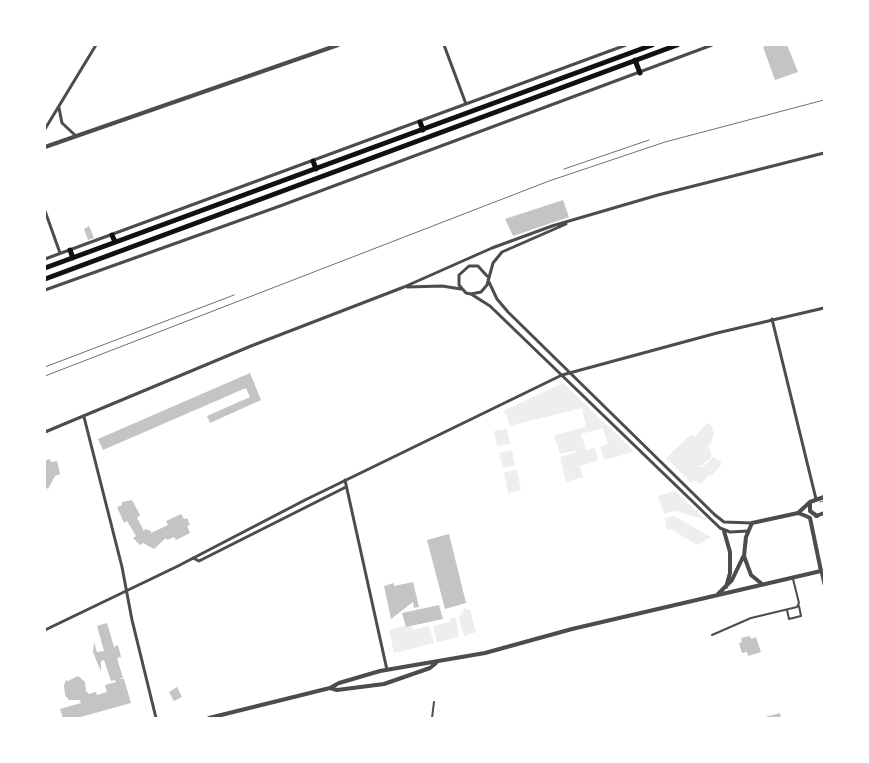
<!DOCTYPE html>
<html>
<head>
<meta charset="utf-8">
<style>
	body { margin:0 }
	#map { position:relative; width:869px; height:763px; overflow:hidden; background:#fff; font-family:Karla,sans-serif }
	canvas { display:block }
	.frame { position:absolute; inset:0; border:46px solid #fff; pointer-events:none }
</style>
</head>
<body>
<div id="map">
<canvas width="869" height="763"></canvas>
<div class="frame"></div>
</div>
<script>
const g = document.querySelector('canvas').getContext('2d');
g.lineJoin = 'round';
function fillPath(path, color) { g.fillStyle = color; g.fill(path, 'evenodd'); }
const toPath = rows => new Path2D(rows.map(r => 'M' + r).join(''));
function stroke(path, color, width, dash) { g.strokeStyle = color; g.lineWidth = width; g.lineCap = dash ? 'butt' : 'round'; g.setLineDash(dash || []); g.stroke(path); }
fillPath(toPath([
	[563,383,633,450,630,453,604,460,600,447,608,444,603,428,581,434,586,450,595,448,598,461,580,466,583,477,566,482,560,457,576,452,575,451,560,454,554,435,586,427,582,408,509,426,507,416,503,411],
	[707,423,711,425,714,434,710,445,705,448,709,447,712,456,701,466,695,467,703,467,713,457,721,462,721,465,712,476,710,474,701,484,695,480,691,483,666,458,691,434,695,437],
	[507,429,510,444,497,446,494,431],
	[512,450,515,465,503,468,499,453],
	[517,470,521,490,508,493,504,472],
	[675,491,706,520,675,511,664,514,658,496],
	[674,516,711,537,697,545,671,529,667,530,665,518],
	[465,608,470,610,476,632,464,636,459,618],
	[452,617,456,618,459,637,437,642,433,626,449,622],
	[409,624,414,630,429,626,434,643,394,653,389,630]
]), '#eee');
fillPath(toPath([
	[768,45,787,45,798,72,775,80,763,47],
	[563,200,569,217,513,236,505,219],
	[89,226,94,238,88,240,84,229],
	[250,373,261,400,210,423,207,416,250,397,246,388,103,450,98,439],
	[50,459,51,462,57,461,60,474,55,476,48,489,45,487,45,464,46,460],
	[132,500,140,515,137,518,144,531,145,529,151,531,151,533,168,525,166,521,181,514,184,519,187,518,190,525,187,526,190,533,176,540,174,537,167,540,166,538,154,549,143,543,140,545,133,538,136,536,127,521,124,523,117,507,122,505,122,502],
	[449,534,466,603,445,609,427,540],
	[413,582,419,607,414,608,413,602,391,619,384,586,394,583,394,586],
	[439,605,443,619,406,627,402,613],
	[107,623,114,647,118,645,121,657,117,658,123,678,119,679,124,679,131,703,77,718,63,718,60,709,81,703,80,700,69,700,65,695,64,685,66,680,68,681,78,676,85,682,86,691,89,694,96,692,97,695,107,692,105,685,116,682,115,680,111,681,104,660,101,661,101,672,93,652,94,642,97,652,104,651,97,626],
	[750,636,751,639,756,637,761,652,748,656,747,652,742,653,739,643,742,642,741,638],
	[177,687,182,697,174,701,169,692],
	[780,713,781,718,765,718,765,717]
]), '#c4c4c4');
stroke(toPath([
	[787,610,789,619,801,616,799,606],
	[712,635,751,618,797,607,799,603,793,579],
	[432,718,434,702]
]), '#4c4c4c', 2);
stroke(toPath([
	[444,45,466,104],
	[59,108,62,123,76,136],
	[45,129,96,45],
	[45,211,60,253],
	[45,259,626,45],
	[487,276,478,266,469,266,459,275,459,285,466,293,471,294,481,292,487,285,493,263,502,252,566,224],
	[488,280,497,299,508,312,715,515,724,522,752,523],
	[407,287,442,286,461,289],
	[45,290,280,206,712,45],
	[471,294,490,306,720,528,730,532,748,531],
	[772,319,816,499],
	[84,417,122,567,132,620,156,718],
	[45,432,251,346,404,287,492,248,552,226,658,195,824,153],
	[345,480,387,670],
	[193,558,199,561,346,487],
	[821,571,824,584],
	[45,630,178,566,305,500,562,375,717,333,824,308]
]), '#4c4c4c', 3);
stroke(toPath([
	[45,147,338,45],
	[810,502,810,511,817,516],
	[798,513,810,502,824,497],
	[816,516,824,513],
	[724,531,730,552,730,573,726,587],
	[718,594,732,580,743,557],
	[330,688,337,690,384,684,430,668,436,663],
	[209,718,330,688,339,683,380,671,485,653,572,629,821,571,810,518,806,516,798,513,752,523,746,537,744,556,751,575,762,584]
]), '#4c4c4c', 4);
stroke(toPath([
	[635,60,640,73],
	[420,122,423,130],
	[313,161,316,169],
	[112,235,115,242],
	[70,250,73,258],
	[45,268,652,45],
	[45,279,677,45]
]), '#111', 5);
stroke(toPath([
	[820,502,824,501]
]), '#707070', 1);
stroke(toPath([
	[564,169,649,140],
	[45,367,234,295],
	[45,376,549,181,665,142,824,100]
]), '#707070', 1);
</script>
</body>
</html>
